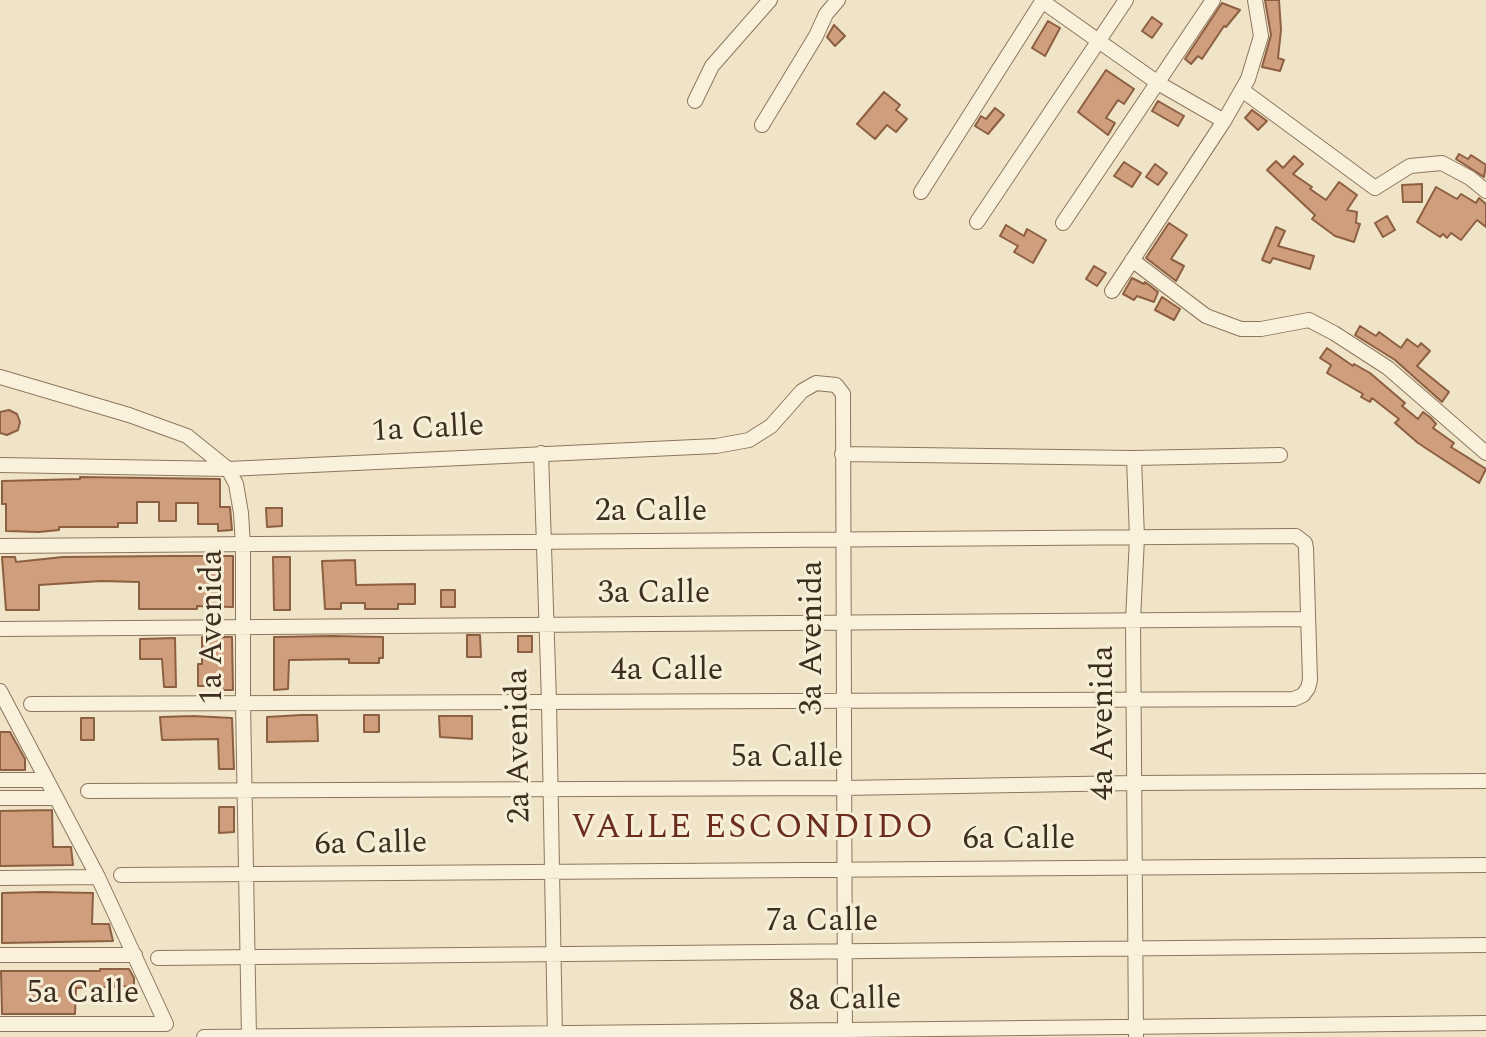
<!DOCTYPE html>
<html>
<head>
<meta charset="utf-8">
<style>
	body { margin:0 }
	canvas { display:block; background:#f0e4c8 }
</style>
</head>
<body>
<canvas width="1486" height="1037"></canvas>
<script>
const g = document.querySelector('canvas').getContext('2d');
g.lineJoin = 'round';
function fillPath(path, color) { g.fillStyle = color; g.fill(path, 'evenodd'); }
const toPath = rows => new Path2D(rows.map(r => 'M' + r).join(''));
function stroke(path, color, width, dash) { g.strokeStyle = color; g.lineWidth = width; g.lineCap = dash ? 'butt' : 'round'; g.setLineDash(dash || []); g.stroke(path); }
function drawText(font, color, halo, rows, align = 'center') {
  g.font = font + ' Spectral,serif'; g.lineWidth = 6; g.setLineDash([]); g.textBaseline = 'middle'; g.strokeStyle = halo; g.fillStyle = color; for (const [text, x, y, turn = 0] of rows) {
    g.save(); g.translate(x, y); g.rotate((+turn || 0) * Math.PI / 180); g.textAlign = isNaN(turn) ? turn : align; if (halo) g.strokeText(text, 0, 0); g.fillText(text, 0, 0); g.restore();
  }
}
const building = toPath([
	[1265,0,1279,0,1281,30,1278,58,1284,60,1280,71,1262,67,1271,35,1265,0],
	[1222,3,1240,10,1226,27,1224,26,1202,59,1198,56,1191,64,1185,59,1222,3],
	[1152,17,1162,24,1152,38,1142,31,1152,17],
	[1048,21,1060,28,1045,56,1032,48,1048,21],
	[834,25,845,36,835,46,827,37,834,25],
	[1106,70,1134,89,1124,104,1118,100,1106,118,1115,123,1108,135,1078,112,1106,70],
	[884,92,900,105,896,110,907,119,896,132,887,125,875,139,857,124,884,92],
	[1158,101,1184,116,1178,126,1152,111,1158,101],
	[995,108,1004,115,988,134,975,126,981,116,986,119,995,108],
	[1252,110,1267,121,1258,130,1245,118,1252,110],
	[1459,154,1468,159,1471,155,1486,165,1484,177,1456,159,1459,154],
	[1294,156,1303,164,1293,174,1312,187,1310,189,1326,200,1339,182,1357,195,1347,210,1357,212,1356,223,1360,224,1354,242,1335,236,1312,219,1315,215,1267,170,1276,161,1283,168,1294,156],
	[1124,162,1141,173,1132,187,1114,176,1124,162],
	[1155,164,1167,173,1158,185,1146,177,1155,164],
	[1422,184,1422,202,1403,202,1402,185,1422,184],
	[1436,187,1457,199,1461,194,1476,203,1479,198,1486,204,1486,227,1477,220,1461,240,1451,233,1447,238,1443,234,1440,237,1417,222,1436,187],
	[1387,216,1395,230,1383,237,1375,223,1387,216],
	[1169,223,1187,235,1171,259,1184,266,1176,281,1146,258,1169,223],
	[1006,225,1024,236,1027,229,1046,240,1033,263,1014,252,1018,246,1000,236,1006,225],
	[1276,227,1285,231,1278,246,1314,256,1310,269,1273,258,1270,263,1262,260,1276,227],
	[1094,266,1106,273,1097,286,1086,279,1094,266],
	[1132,278,1144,284,1145,282,1158,292,1154,302,1137,296,1134,300,1123,294,1132,278],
	[1162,297,1180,309,1174,320,1155,310,1162,297],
	[1360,326,1376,336,1379,332,1401,348,1407,339,1418,347,1421,343,1430,351,1417,366,1449,392,1442,402,1395,360,1355,335,1360,326],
	[1327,348,1353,366,1354,364,1370,373,1405,403,1402,406,1418,419,1423,412,1431,418,1436,424,1433,428,1454,443,1451,447,1486,469,1479,483,1418,443,1395,423,1399,419,1372,398,1370,402,1361,397,1363,394,1327,373,1331,365,1320,358,1327,348],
	[9,410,17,414,20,422,18,430,7,435,0,433,0,412,9,410],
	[80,477,220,479,220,507,230,507,232,530,218,531,218,524,198,524,198,503,176,503,176,521,159,521,159,502,137,502,137,523,118,523,118,527,59,527,59,530,39,532,6,531,6,504,2,504,2,481,80,479,80,477],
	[266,508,282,508,282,526,267,527,266,508],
	[174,556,233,556,233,607,197,606,197,609,139,609,139,582,101,581,39,585,39,610,6,610,2,557,15,557,16,562,63,557,174,556],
	[273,557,290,557,290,610,274,610,273,557],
	[355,560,356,585,415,584,415,604,398,604,398,609,365,609,365,603,341,603,341,609,325,609,322,561,355,560],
	[441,590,455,590,455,607,441,607,441,590],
	[467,635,480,635,481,657,467,657,467,635],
	[331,636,383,637,383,658,379,658,379,663,349,663,349,659,289,660,288,689,274,690,274,637,331,636],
	[518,636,532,636,532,652,518,652,518,636],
	[202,637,232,637,233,690,221,690,221,686,198,686,198,664,202,664,202,637],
	[175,638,176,687,164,687,162,659,140,659,140,639,175,638],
	[302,715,317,715,318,741,267,742,267,717,302,715],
	[364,715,379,715,379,732,364,732,364,715],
	[193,716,232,718,234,769,219,769,218,739,162,740,160,717,193,716],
	[439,716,472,716,472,739,440,737,439,716],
	[81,718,94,718,94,740,81,740,81,718],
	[0,732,10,732,25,759,25,770,0,770,0,732],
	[219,807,234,807,234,832,219,833,219,807],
	[52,810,53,847,71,847,73,865,0,866,0,811,52,810],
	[42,892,93,893,92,924,109,924,113,941,2,943,2,893,42,892],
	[100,969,129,969,134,978,134,986,76,988,75,1014,2,1014,1,971,100,971,100,969]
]);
fillPath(building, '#cf9f7d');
stroke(building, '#8d5f41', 2);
const minor = toPath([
	[1042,1,1158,83,1224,121],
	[1242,90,1375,188,1410,166,1442,163,1470,178,1486,191],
	[695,101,712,66,770,0],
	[762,125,816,36,826,14,838,0],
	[921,192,1043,0],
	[977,222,1126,0],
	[1063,223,1213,0],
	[1132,260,1206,316,1241,329,1261,329,1309,320,1334,333,1388,368,1486,453],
	[1112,291,1224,121,1248,79,1261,36,1255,0],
	[0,377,129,415,187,436,228,469,236,484,241,513,243,545,243,703,249,1037],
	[541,453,549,702,555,1037],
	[842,454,1134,458,1280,455],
	[1134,458,1137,538,1133,620,1136,1037],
	[0,465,228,469,716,446,749,440,771,426,802,391,816,383,836,385,843,394,845,1037],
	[0,546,1296,536,1305,543,1306,548,1310,680,1308,688,1303,695,1294,699,31,704],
	[0,629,1308,619],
	[0,691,98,877,166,1024,0,1024],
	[0,780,44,780],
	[88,791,843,788,1134,783,1486,781],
	[0,798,54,798],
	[121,875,1486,865],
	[0,878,98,877],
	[0,955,135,955],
	[158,958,1486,945],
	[204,1037,1486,1023]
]);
stroke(minor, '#8d765c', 16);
stroke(minor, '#faf1dc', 14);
drawText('32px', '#3d2e20', '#f7eed8', [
	["1a Calle",428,431,-3],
	["2a Calle",651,514],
	["3a Calle",654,596],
	["1a Avenida",215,627,-90],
	["3a Avenida",815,638,-90],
	["4a Calle",667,673],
	["4a Avenida",1106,723,-90],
	["2a Avenida",521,746,-91],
	["5a Calle",787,760],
	["6a Calle",1019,842],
	["6a Calle",371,846,-1],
	["7a Calle",822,924],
	["5a Calle",83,996],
	["8a Calle",845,1002,-1]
]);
g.letterSpacing = '2px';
drawText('34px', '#6b2e1e', '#f7eed8', [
	["VALLE ESCONDIDO",753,830]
]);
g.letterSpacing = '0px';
</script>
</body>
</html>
